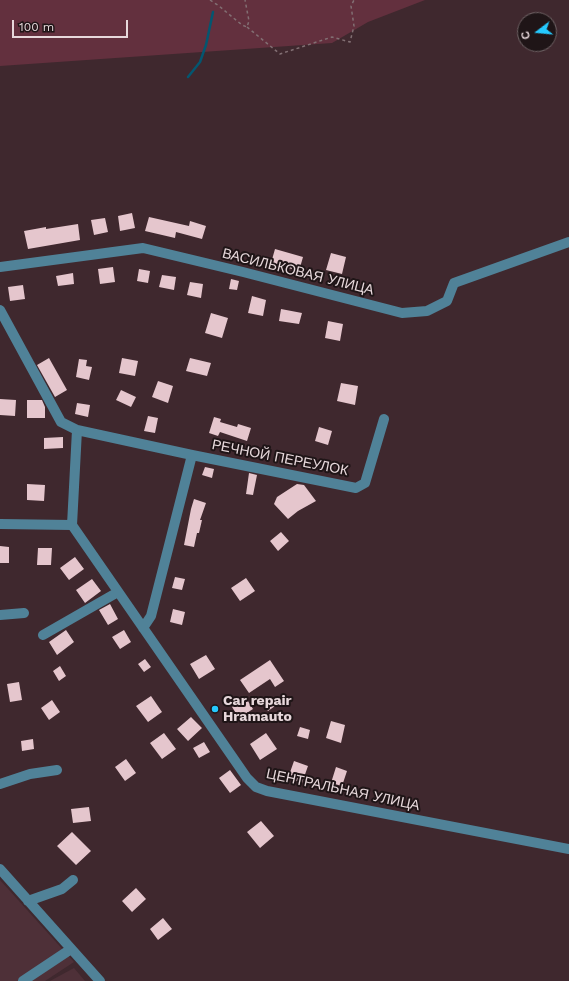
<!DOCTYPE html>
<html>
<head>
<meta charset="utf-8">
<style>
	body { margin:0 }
	#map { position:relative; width:569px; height:981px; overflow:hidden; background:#3f282e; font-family:"Work Sans",sans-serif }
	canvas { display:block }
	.north { position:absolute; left:517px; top:12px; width:40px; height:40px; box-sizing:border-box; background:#1f1517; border:1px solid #6f6365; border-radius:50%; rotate:254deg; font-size:11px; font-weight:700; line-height:16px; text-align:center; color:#e7d8db }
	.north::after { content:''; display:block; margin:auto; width:14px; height:18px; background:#25c9fe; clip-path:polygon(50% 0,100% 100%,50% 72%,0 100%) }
	.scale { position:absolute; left:12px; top:20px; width:116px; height:18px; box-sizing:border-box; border:2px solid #e7d8db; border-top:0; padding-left:5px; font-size:12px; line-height:14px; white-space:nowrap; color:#e7d8db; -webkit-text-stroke:3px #1f1517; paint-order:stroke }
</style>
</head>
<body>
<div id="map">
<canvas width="569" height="981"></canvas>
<div class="north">С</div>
<div class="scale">100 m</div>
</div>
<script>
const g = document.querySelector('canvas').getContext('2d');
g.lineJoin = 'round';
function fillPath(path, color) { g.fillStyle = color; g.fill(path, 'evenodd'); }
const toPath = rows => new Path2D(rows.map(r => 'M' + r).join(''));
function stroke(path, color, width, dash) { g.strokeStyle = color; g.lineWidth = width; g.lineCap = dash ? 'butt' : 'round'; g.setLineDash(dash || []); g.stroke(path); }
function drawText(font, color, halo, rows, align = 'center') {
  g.font = font + ' "Work Sans",sans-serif'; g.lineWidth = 4; g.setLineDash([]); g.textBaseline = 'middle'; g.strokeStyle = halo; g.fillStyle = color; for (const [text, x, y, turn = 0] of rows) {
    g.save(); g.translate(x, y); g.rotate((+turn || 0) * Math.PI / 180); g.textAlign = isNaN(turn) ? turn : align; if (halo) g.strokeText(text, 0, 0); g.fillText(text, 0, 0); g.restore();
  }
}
fillPath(toPath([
	[0,880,74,962,45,981,0,981],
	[74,968,85,981,50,981]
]), '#4e3038');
fillPath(toPath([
	[0,0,425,0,368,22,332,43,0,66]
]), '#63303e');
stroke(toPath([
	[188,77,200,62,206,45,213,12]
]), '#045670', 2.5);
fillPath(toPath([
	[132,213,135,228,120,231,118,216],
	[149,217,189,226,190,221,206,226,202,239,176,232,175,238,145,231],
	[105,218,108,232,94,235,91,220],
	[78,224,80,240,28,249,24,231,46,227,46,229],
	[275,249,303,257,299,271,271,263],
	[331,253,346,257,342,274,326,270],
	[113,267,115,282,100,284,98,269],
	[139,269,150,271,148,283,137,281],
	[73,273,74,284,58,286,56,276],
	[162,275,176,277,174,290,159,287],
	[231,279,239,281,237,290,229,289],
	[190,282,203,284,201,298,187,295],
	[23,285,25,299,10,301,8,287],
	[252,296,266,300,263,316,248,313],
	[281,309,302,313,299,324,279,321],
	[211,313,228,318,222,338,205,333],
	[328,321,343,324,340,341,325,338],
	[49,358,67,390,55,397,37,365],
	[122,358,138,361,135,376,119,373],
	[190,358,211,363,207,376,186,371],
	[79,359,87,360,86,366,92,367,89,380,76,377],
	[158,381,173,386,168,403,152,397],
	[341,383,358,386,355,405,337,401],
	[121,390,136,397,131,407,116,400],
	[0,399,16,400,15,416,0,415],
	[27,400,42,400,45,407,45,418,27,418],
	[77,403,90,405,88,417,75,414],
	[148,416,158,418,155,433,144,431],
	[214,417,221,419,220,422,237,427,238,424,251,428,247,441,220,432,218,436,209,433],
	[319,427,332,431,328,445,315,441],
	[63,437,63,448,44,449,44,438],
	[205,467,214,469,212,478,202,475],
	[249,473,257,475,253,495,246,494],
	[27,484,45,485,44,501,27,500],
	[297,484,304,485,316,501,298,511,288,519,274,504,277,497],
	[194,499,206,503,200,520,202,520,199,533,197,533,194,547,184,545,191,509],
	[281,532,289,541,278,551,270,541],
	[0,546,9,547,9,563,0,563],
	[38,548,52,548,51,565,37,565],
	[75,557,84,569,69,580,60,568],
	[175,577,185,579,182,590,172,588],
	[246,578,255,591,240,601,231,588],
	[92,579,101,591,85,603,76,590],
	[110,604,118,619,108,625,99,610],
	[173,609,185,612,182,625,170,622],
	[66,630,74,642,57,655,49,642],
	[124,630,131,642,120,649,112,637],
	[206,655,215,669,199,679,190,664],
	[145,659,151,667,144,672,138,664],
	[270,660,284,681,275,687,270,679,249,693,240,680],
	[60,666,66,676,59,681,53,671],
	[19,682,22,700,10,702,7,684],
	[151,696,162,712,148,722,136,706],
	[246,698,253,709,239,718,232,707],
	[274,698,278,704,268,711,264,705],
	[52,700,60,712,49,720,41,708],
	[191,717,202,728,188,741,177,729],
	[331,721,345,725,341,743,326,738],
	[300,727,310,730,308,739,297,736],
	[164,733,176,749,162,759,150,743],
	[266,733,277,749,260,760,250,744],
	[33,739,34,749,22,751,21,741],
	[204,742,210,752,199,758,193,748],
	[126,759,136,773,125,781,115,767],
	[294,761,308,766,302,783,288,778],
	[336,767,347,771,342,786,331,783],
	[230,770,241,785,230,793,219,778],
	[89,807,91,821,73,823,71,809],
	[261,821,274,836,260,848,247,832],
	[72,832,91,851,76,865,57,846],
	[136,888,146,899,132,912,122,901],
	[163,918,172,929,158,940,150,929]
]), '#e5c6cd');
stroke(toPath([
	[210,0,219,6,242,25,247,27,249,21,245,0],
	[247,27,280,54,332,37,350,42,354,26,351,6,354,0]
]), '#826f73', 1.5, [3, 3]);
stroke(toPath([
	[0,267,143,248,243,272,402,313,427,311,447,301,454,283,569,242],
	[0,310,61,422,77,430],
	[0,524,72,525,247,778,256,787,267,791,569,849],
	[72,525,77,430,192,455,356,488,365,483,384,419],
	[0,615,24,613],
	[143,628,151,616,192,455],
	[43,635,118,592],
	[0,784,30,774,57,770],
	[0,869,100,981],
	[28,901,62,889,73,880],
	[23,981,71,949]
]), '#508298', 10);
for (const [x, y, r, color] of [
	[215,709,4,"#25c9fe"]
]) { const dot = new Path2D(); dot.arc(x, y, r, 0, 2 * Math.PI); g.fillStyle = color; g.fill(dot); stroke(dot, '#1f1517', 1.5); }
drawText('14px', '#e7d8db', '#1f1517', [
	["ВАСИЛЬКОВАЯ УЛИЦА",298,272,14],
	["РЕЧНОЙ ПЕРЕУЛОК",280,458,11],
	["ЦЕНТРАЛЬНАЯ УЛИЦА",343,790,12]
]);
drawText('bold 14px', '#e7d8db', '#1f1517', [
	["Car repair",223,701],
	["Hramauto",223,717]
], 'left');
</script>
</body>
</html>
